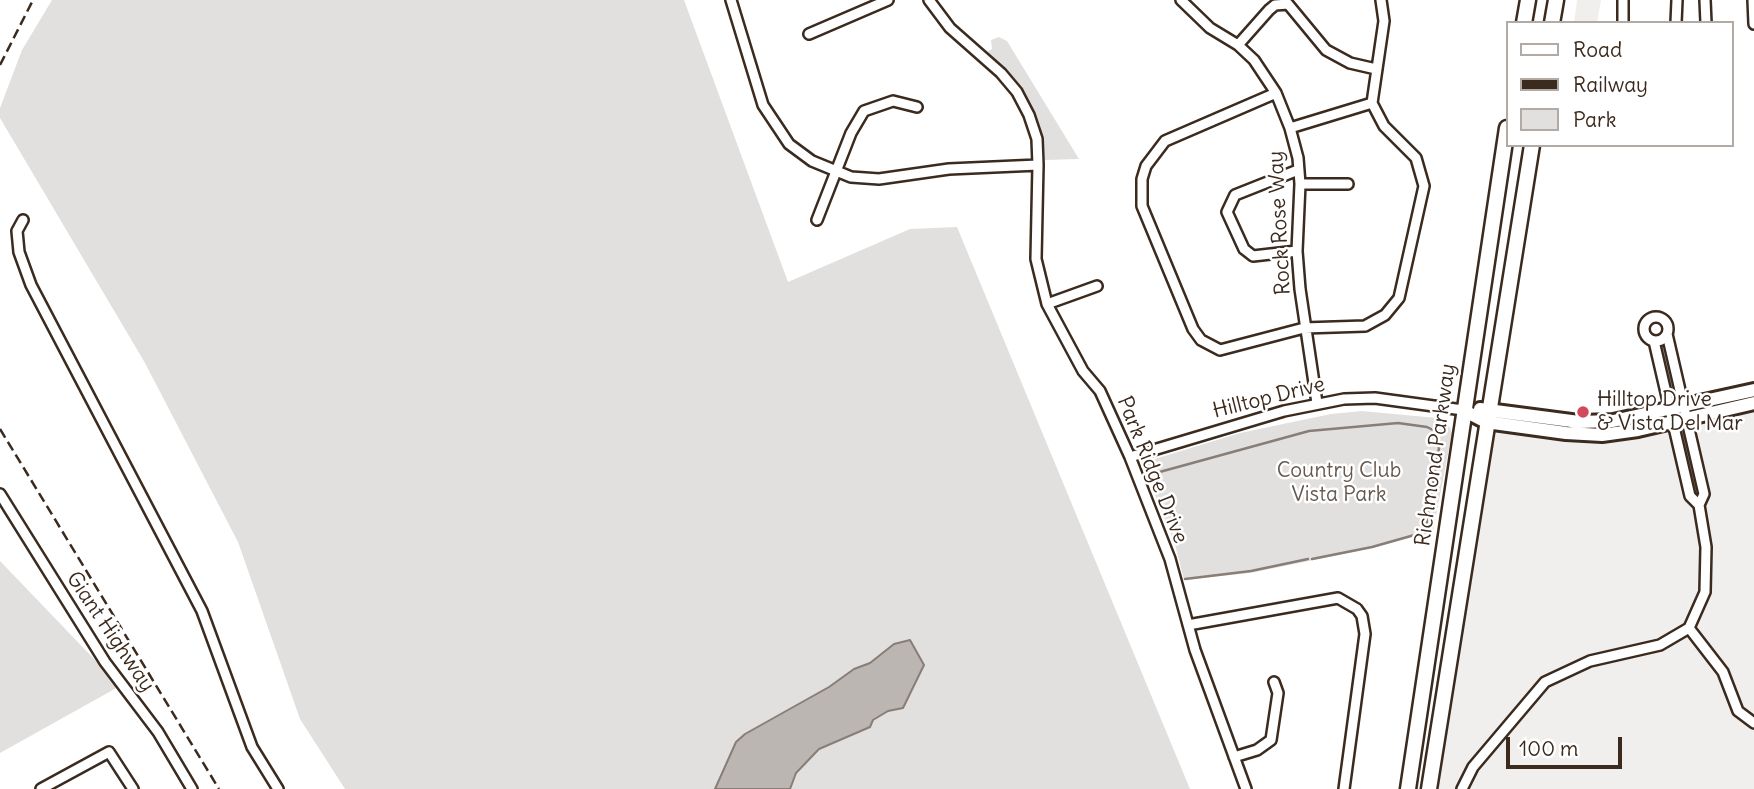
<!DOCTYPE html>
<html>
<head>
<meta charset="utf-8">
<style>
	body { margin:0 }
	#map { position:relative; width:1754px; height:789px; overflow:hidden; background:#fff; font-family:Delius,sans-serif }
	canvas { display:block }
	.legend { position:absolute; left:1506px; top:21px; width:228px; height:126px; box-sizing:border-box; background:#fff; border:2px solid #b1aaa5; margin:0; padding:9px 12px; list-style:none; font-size:21px; color:#3b2a1e }
	.legend li { display:flex; align-items:center; gap:14px; height:35px }
	.legend b { width:35px; border:2px solid #b1aaa5 }
	.scale { position:absolute; left:1506px; top:737px; width:116px; height:32px; box-sizing:border-box; border:4px solid #3b2a1e; border-top:0; padding-left:9px; font-size:21px; line-height:24px; white-space:nowrap; color:#3b2a1e; -webkit-text-stroke:5px #fff; paint-order:stroke }
</style>
</head>
<body>
<div id="map">
<canvas width="1754" height="789"></canvas>
<ul class="legend">
<li><b style="height:9px;background:#fff"></b>Road</li>
<li><b style="height:9px;background:#3b2a1e"></b>Railway</li>
<li><b style="height:19px;background:#e2e0de"></b>Park</li>
</ul>
<div class="scale">100 m</div>
</div>
<script>
const g = document.querySelector('canvas').getContext('2d');
g.lineJoin = 'round';
function fillPath(path, color) { g.fillStyle = color; g.fill(path, 'evenodd'); }
const toPath = rows => new Path2D(rows.map(r => 'M' + r).join(''));
function stroke(path, color, width, dash) { g.strokeStyle = color; g.lineWidth = width; g.lineCap = dash ? 'butt' : 'round'; g.setLineDash(dash || []); g.stroke(path); }
function drawText(font, color, halo, rows, align = 'center') {
  g.font = font + ' Delius,sans-serif'; g.lineWidth = 5; g.setLineDash([]); g.textBaseline = 'middle'; g.strokeStyle = halo; g.fillStyle = color; for (const [text, x, y, turn = 0] of rows) {
    g.save(); g.translate(x, y); g.rotate((+turn || 0) * Math.PI / 180); g.textAlign = isNaN(turn) ? turn : align; if (halo) g.strokeText(text, 0, 0); g.fillText(text, 0, 0); g.restore();
  }
}
fillPath(toPath([
	[1577,0,1601,0,1597,23,1574,23],
	[1754,410,1754,789,1433,789,1492,429,1632,437]
]), '#f1efee');
fillPath(toPath([
	[52,0,684,0,788,282,910,229,957,227,1190,789,345,789,300,719,238,542,145,363,0,118,0,108,22,50],
	[999,37,1007,41,1079,159,1045,160,1038,157,1043,147,1031,106,1013,77,987,52,992,49,991,40],
	[1362,411,1437,418,1448,424,1452,433,1433,531,1373,548,1250,573,1184,580,1175,544,1146,473,1148,461,1240,433,1331,414],
	[0,561,120,686,0,753]
]), '#e2e0de');
const water = toPath([
	[910,640,924,665,903,708,888,711,873,720,870,727,819,749,796,773,790,789,715,789,736,742,745,734,829,687,854,669,870,663,894,644,910,640]
]);
fillPath(water, '#bcb6b3');
stroke(water, '#887e77', 2);
stroke(toPath([
	[1145,476,1309,431,1398,423,1427,427,1437,432,1439,448,1425,533],
	[1312,559,1372,547,1425,532],
	[1185,579,1251,571,1308,559]
]), '#887e77', 2.5);
const minor = toPath([
	[731,0,763,105,789,144,812,161,851,177,879,179,949,169,1038,165],
	[929,0,950,28,1001,73,1017,92,1029,115,1037,139,1038,165,1036,259,1047,304,1083,371,1100,391,1130,457,1170,559,1195,650,1246,789],
	[1181,0,1210,28,1238,45,1254,60,1276,93,1290,128,1298,158,1300,184,1297,251,1300,289,1317,403],
	[1623,0,1623,23],
	[1705,0,1706,23],
	[1753,0,1754,24],
	[1676,23,1677,0],
	[809,34,888,0],
	[1238,45,1269,10,1275,5,1288,4,1326,50,1350,63,1376,69],
	[1276,93,1165,141,1146,166,1142,179,1142,206,1193,329,1201,340,1220,350,1304,328,1365,326,1385,315,1399,298,1424,186,1416,158,1384,126,1372,103,1384,21,1381,0],
	[1290,128,1372,103],
	[1300,184,1348,184],
	[23,220,17,231,19,252,31,285,202,611,252,747,278,789],
	[817,220,851,133,864,111,893,101,917,107],
	[1297,251,1253,256,1244,249,1227,212,1235,195,1298,170],
	[1047,304,1097,286],
	'1644 329a12 12 0 1 1 24 0a12 12 0 1 1-24 0Z',
	[1667,334,1704,494,1699,505],
	[1654,341,1690,496,1699,505],
	[1130,457,1284,411,1344,399,1375,398,1463,410],
	[0,494,105,662,158,732,192,789],
	[1188,625,1338,598,1357,609,1362,616,1365,634,1344,789],
	[1689,628,1723,672,1738,711,1754,723],
	[1234,757,1257,750,1271,740,1278,693,1274,682],
	[41,789,109,752,133,789],
	[1462,789,1473,767,1545,682,1590,661,1660,645,1689,628,1705,592,1706,547,1699,505]
]);
const major = toPath([
	[1480,409,1579,422,1613,421,1754,390],
	[1463,410,1486,422,1566,433,1602,435,1638,430,1754,403]
]);
const highway = toPath([
	[1524,23,1528,0],
	[1552,23,1556,0],
	[1408,789,1507,128],
	[1429,789,1532,145]
]);
stroke(minor, '#3b2a1e', 14);
stroke(major, '#3b2a1e', 18);
stroke(highway, '#3b2a1e', 19);
stroke(minor, '#fff', 9);
stroke(major, '#fff', 12);
stroke(highway, '#fff', 14);
stroke(toPath([
	[0,65,33,0],
	[0,429,219,789]
]), '#3b2a1e', 2.5, [10, 5]);
for (const [x, y, r, color] of [
	[1583,412,7,"#d1495b"]
]) { const dot = new Path2D(); dot.arc(x, y, r, 0, 2 * Math.PI); g.fillStyle = color; g.fill(dot); stroke(dot, '#fff', 2.5); }
drawText('21px', '#3b2a1e', '#fff', [
	["Rock Rose Way",1280,223,-93],
	["Hilltop Drive",1269,398,-14],
	["Richmond Parkway",1436,455,-82],
	["Park Ridge Drive",1152,470,68],
	["Giant Highway",110,632,56]
]);
drawText('21px', '#3b2a1e', '#fff', [
	["Hilltop Drive",1597,400],
	["& Vista Del Mar",1597,424]
], 'left');
drawText('21px', '#65584e', '#fff', [
	["Country Club",1339,471],
	["Vista Park",1339,495]
]);
</script>
</body>
</html>
